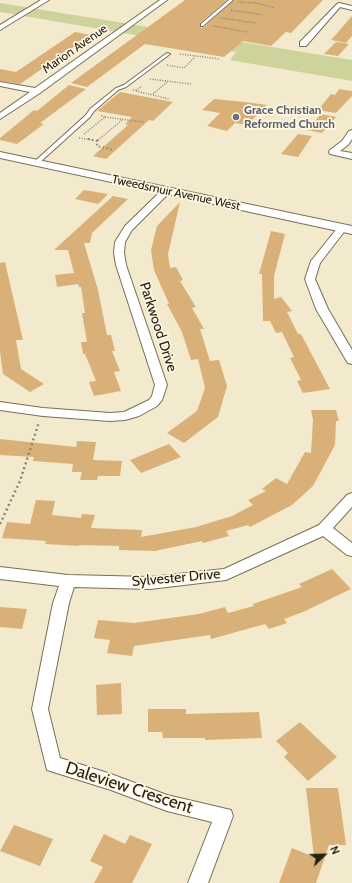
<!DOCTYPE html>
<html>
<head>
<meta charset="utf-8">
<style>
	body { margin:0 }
	#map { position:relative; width:352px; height:883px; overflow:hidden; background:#f3eace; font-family:Cabin,sans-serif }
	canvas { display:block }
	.north { position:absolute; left:304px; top:835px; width:40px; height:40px; -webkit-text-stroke:3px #fff7e1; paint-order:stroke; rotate:67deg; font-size:11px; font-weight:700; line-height:16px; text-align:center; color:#242016 }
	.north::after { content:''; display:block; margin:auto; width:14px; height:18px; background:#242016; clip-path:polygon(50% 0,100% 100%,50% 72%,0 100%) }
</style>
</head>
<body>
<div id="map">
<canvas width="352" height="883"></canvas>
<div class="north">N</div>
</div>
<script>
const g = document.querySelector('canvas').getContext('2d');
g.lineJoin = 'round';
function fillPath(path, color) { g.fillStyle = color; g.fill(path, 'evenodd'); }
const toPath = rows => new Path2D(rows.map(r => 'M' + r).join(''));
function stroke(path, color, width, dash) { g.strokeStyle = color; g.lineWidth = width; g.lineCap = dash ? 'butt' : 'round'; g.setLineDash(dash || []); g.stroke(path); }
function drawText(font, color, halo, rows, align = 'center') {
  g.font = font + ' Cabin,sans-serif'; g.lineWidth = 3.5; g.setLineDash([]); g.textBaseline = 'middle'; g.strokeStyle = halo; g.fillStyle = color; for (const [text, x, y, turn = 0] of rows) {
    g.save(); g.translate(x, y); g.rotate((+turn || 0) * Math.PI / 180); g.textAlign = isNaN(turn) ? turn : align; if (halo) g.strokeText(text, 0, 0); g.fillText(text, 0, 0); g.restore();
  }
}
fillPath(toPath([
	[0,3,352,60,352,81,230,60,236,52,0,12]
]), '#ced39c');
fillPath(toPath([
	[185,0,227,0,200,23,201,28,204,27,234,0,323,0,291,33,286,32,271,46,243,41,224,57,145,44,87,87,71,83],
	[352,16,352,36,346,43,331,40],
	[75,32,91,35,20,84,0,81,0,69,16,72],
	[336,42,349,44,338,56,324,54],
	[69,85,86,89,40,123,44,124,17,144,0,140,0,138,34,110,37,111],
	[339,89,352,91,352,96,336,113,318,110,331,94,335,95],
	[120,92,173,102,153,121,149,120,106,159,93,156,128,125,125,124,132,117,97,111],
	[214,99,245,102,267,105,247,125,235,123,227,131,207,126,220,113,202,110],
	[321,114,336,117,322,133,307,130],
	[298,134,312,136,298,157,281,154],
	[84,190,108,194,98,204,75,199],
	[113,196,128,199,92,233,90,243,84,243,98,290,107,335,111,335,115,351,112,351,120,371,114,372,121,391,94,396,89,382,96,381,85,354,83,354,81,342,87,342,82,313,85,313,81,287,79,287,78,284,57,287,55,275,74,273,68,250,54,250],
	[180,202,168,254,170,268,176,267,183,280,180,281,196,307,192,308,204,329,200,329,210,361,219,360,227,386,218,417,184,443,167,433,197,411,205,388,198,359,191,360,182,332,167,304,169,304,154,270,151,250,157,226],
	[271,231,285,234,274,276,274,299,281,297,292,311,287,312,298,334,301,334,330,389,303,393,297,381,301,380,290,358,294,357,282,332,276,333,270,321,263,321,262,274,259,274],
	[5,262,23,340,16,340,21,369,44,384,30,392,3,374,0,352,0,263],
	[311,410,336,410,339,421,336,421,335,445,313,486,292,505,250,527,248,525,226,531,229,536,203,543,202,541,155,551,119,550,119,546,79,545,79,546,45,544,46,541,2,538,7,522,30,524,36,500,55,501,52,515,81,518,82,514,95,515,91,528,142,530,141,537,196,527,232,516,253,505,248,500,266,491,262,489,276,478,287,484,305,452,311,453,313,420],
	[0,439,76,447,77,441,96,442,93,460,122,461,120,476,98,476,97,480,80,480,82,472,72,472,73,464,33,461,34,457,0,455],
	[169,444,181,457,141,473,130,460],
	[332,569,351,589,303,612,284,619,287,623,269,629,265,624,211,639,210,635,134,646,132,656,107,653,110,640,94,638,98,620,134,623,199,614,225,607,228,613,254,606,253,604,302,587,299,584],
	[0,607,27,609,22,629,0,627],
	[121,683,122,714,97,715,96,685],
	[148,709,186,709,186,714,259,712,262,738,205,740,205,738,163,738,162,732,148,732],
	[300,722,337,757,308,781,284,757,288,753,276,741],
	[306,788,338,788,346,845,329,845,316,883,279,883,292,848,314,857],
	[14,825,53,839,40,866,0,851],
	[104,834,125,844,130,835,152,844,132,883,94,883,103,867,90,861]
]), '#d9b178');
const service = toPath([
	[229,0,233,0,203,26,201,26,201,24,229,0],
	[167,53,170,54,126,87,118,90,94,111,90,117,38,164,34,164,34,162,86,115,90,109,116,88,124,85,167,53]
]);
const minor = toPath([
	[41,0,49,0,0,30,0,25,41,0],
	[160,0,167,0,40,93,0,119,0,113,30,92,0,86,0,82,35,88,160,0],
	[339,3,352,6,352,10,340,7,306,46,300,46,300,42,337,4,339,3],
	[352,130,352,139,348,145,340,151,352,153,352,159,330,154,329,152,330,150,342,141,349,131,352,130],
	[166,188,171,191,132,230,125,242,124,253,126,265,167,385,162,400,157,406,139,416,125,420,110,421,43,416,0,410,0,402,43,408,110,413,124,412,149,400,152,396,155,385,116,265,114,253,115,242,125,226,163,189,166,188],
	[342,225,347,228,320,263,315,279,328,309,352,350,352,364,348,363,346,360,316,309,305,279,311,261,339,226,342,225],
	[352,493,352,507,333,528,352,543,352,556,347,555,323,536,226,580,150,589,74,587,69,603,48,709,60,758,111,774,167,795,231,810,233,816,208,883,188,883,212,822,167,811,111,790,47,770,32,709,53,603,59,586,0,579,0,567,68,575,150,577,224,569,319,525,347,495,352,493]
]);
const tertiary = toPath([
	[0,152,352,226,352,234,0,158,0,152]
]);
stroke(service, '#776f56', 2);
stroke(minor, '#776f56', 2);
stroke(tertiary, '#776f56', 2);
stroke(toPath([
	[238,2,257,3,275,8],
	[231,10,263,15],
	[222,18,256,23],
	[214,26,247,32],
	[180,54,220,59],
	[167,65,184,68,195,57],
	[150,79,191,84],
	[133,90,137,90,142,86],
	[136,91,169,99],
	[153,94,167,82],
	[105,117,143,122],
	[84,134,105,117,100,115],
	[79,138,94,140],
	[98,140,122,120]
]), '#8b8572', 1.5, [1, 1.5]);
stroke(toPath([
	[88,139,97,141,97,146,114,150],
	[97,141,99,139]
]), '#8b8572', 2, [1.5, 2.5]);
stroke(toPath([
	[0,524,20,481,39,422]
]), '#8b8572', 2.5, [2, 3]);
fillPath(service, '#fff');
fillPath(minor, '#fff');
fillPath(tertiary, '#fff');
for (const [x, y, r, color] of [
	[236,117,4,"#6b7280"]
]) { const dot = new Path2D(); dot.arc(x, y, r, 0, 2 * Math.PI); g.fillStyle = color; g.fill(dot); stroke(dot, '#fff7e1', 1.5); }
drawText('12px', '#242016', '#fff7e1', [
	["Marion Avenue",75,49,-35],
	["Tweedsmuir Avenue West",176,193,12]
]);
drawText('bold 12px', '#5b616d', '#fff7e1', [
	["Grace Christian",244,110],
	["Reformed Church",244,124]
], 'left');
drawText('14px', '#242016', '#fff7e1', [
	["Parkwood Drive",158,327,72],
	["Sylvester Drive",176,578,-5]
]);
drawText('17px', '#242016', '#fff7e1', [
	["Daleview Crescent",129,788,18]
]);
</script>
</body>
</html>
